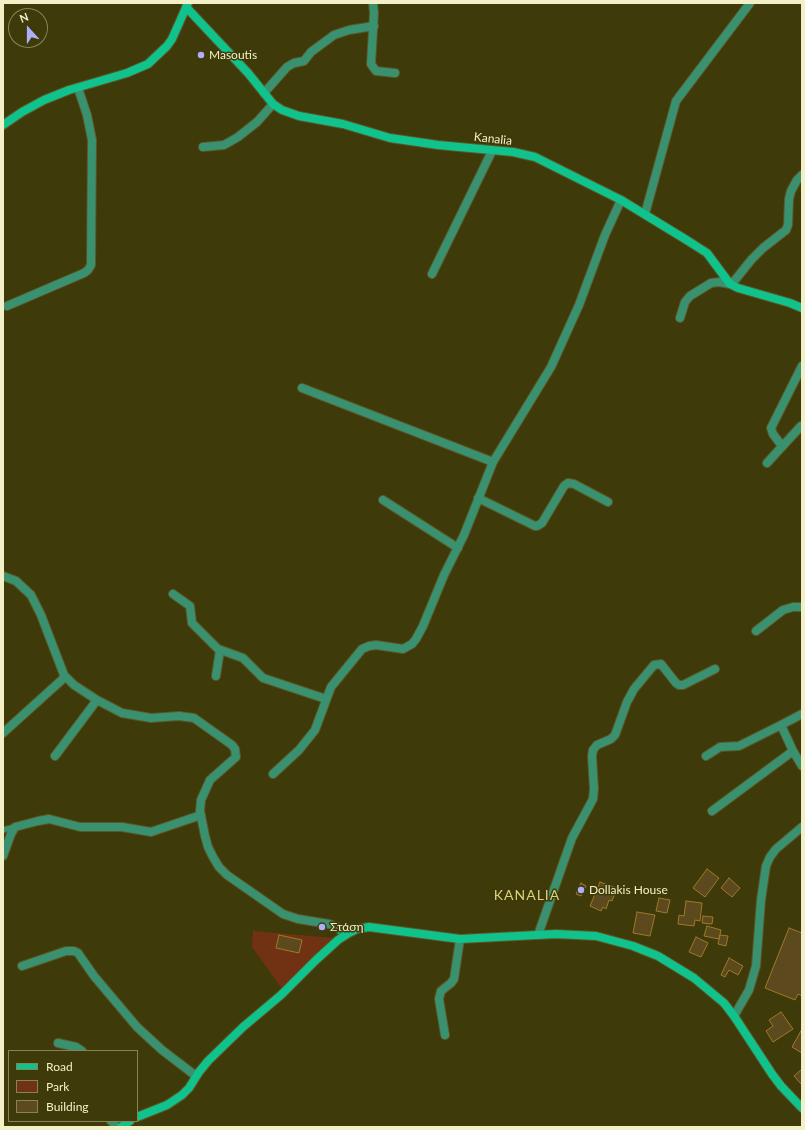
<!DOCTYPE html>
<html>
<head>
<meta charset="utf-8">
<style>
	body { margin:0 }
	#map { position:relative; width:805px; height:1130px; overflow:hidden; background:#3e3a0a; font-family:Lato,sans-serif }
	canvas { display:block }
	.frame { position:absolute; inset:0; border:4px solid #f3f0c7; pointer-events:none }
	.legend { position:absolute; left:8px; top:1050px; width:130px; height:72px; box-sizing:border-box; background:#3e3a0a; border:1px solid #868356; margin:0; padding:5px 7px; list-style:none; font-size:12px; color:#f3f0c7 }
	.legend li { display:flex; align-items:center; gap:8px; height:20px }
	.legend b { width:20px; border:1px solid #868356 }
	.north { position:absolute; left:8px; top:8px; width:40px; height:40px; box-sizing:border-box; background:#3e3a0a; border:1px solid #868356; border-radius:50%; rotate:339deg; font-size:11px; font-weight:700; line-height:16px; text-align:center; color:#f3f0c7 }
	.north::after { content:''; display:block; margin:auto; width:14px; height:18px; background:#afaefa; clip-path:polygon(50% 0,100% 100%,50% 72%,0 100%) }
</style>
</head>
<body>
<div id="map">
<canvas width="805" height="1130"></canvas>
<div class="frame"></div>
<ul class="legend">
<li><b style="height:5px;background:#10c38d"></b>Road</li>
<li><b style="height:11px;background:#713213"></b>Park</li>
<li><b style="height:11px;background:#5c491e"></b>Building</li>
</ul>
<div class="north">N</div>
</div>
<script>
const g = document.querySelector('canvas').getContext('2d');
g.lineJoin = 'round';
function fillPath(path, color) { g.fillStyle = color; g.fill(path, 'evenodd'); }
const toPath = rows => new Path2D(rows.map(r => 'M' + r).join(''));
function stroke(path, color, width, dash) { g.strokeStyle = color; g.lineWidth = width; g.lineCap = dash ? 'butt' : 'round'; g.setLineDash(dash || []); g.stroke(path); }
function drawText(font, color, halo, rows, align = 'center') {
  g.font = font + ' Lato,sans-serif'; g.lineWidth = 3; g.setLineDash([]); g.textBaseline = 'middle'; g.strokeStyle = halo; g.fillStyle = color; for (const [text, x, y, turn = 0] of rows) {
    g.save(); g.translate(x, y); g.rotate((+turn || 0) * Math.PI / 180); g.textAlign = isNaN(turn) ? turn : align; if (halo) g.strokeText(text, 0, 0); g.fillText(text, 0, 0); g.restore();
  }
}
fillPath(toPath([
	[253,931,334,938,282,989,252,947]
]), '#713213');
const building = toPath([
	[707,869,719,878,705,897,693,888,707,869],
	[729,878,740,888,732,897,721,888,729,878],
	[600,882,617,888,612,901,609,900,606,909,603,907,601,911,590,906,600,882],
	[581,883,586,886,581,896,576,894,581,883],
	[659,898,670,900,667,913,656,911,659,898],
	[686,901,702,903,700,921,695,920,694,926,678,924,679,915,684,916,686,901],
	[637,912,655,915,650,936,633,933,637,912],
	[703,916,713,917,712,924,702,923,703,916],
	[707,926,721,930,719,939,704,936,707,926],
	[789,928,802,933,802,996,798,994,795,1000,765,988,789,928],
	[279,935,302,940,299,953,276,948,279,935],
	[720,935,728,936,726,946,718,944,720,935],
	[696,937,708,943,701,957,689,952,696,937],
	[729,958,743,966,738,975,729,970,725,977,721,975,729,958],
	[781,1012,793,1029,773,1042,766,1031,773,1026,769,1020,781,1012],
	[802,1029,802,1053,792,1047,802,1029],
	[802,1069,802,1085,794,1076,802,1069]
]);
fillPath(building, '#5c491e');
stroke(building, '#9e7a27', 1);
const lane = toPath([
	[3,830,15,827]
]);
const street = toPath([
	[373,3,374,13,371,64,376,71,395,73],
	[264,93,287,67,294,63,304,61,311,52,334,35,349,30,374,26],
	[203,147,224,145,238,137,257,122,273,104],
	[645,214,676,101,750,3],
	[432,274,492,151],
	[7,306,84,273,88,270,91,265,92,140,87,115,78,88],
	[680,318,685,302,690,296,711,283,719,282,730,284,735,280,752,259,763,248,786,230,788,225,789,199,791,191,797,180,802,175],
	[302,388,493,462],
	[782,446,773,434,771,428,802,366],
	[767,463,801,426],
	[478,498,535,526,537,526,542,523,564,486,568,483,574,484,608,502],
	[383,500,458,548],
	[3,576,16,581,31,595,41,615,64,675,74,685,97,700,122,713,151,718,179,716,194,718,232,745,235,749,236,757,210,780,201,800,200,811,205,836,208,847,213,857,219,867,227,875,283,914,298,919,329,924,337,927,345,935],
	[173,594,190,606,192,623,218,649,243,658,263,678,326,699],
	[756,631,783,610,793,607,802,607],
	[216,676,220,650],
	[802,714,781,725,793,751,802,766],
	[3,733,65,677],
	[55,756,97,700],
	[706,756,720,747,739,746,781,725],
	[273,774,299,750,315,730,331,687,362,649,369,646,376,645,403,649,412,644,416,639,423,626,444,575,464,535,493,462,551,367,579,305,605,235,621,200],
	[712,811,793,751],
	[3,856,11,834,15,827,38,821,49,819,80,827,122,827,151,832,201,815],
	[538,935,572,838,593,799,594,789,592,756,593,750,597,745,611,739,615,735,627,702,634,689,654,665,661,664,676,683,679,685,683,685,715,669],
	[22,966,66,951,74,951,78,953,94,976,137,1027,162,1050,196,1076],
	[734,1016,749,990,756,966,761,900,766,866,770,857,776,849,802,827],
	[445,1035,439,999,441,991,451,983,454,979,460,939],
	[58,1043,76,1047,82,1051],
	[111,1121,117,1127]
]);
const secondary = toPath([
	[186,7,248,73,273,104,282,110,299,116,343,124,390,138,438,145,513,152,535,157,621,200,685,239,707,253,730,284,738,288,790,303,802,308],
	[3,125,22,112,44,100,69,90,127,73,148,64,167,46,172,39,188,3],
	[137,1117,167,1105,182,1095,189,1088,199,1072,208,1061,243,1027,281,995,316,960,338,940,349,933,357,929,369,927,460,939,556,934,596,936,633,946,658,956,694,978,724,1003,734,1016,772,1074,781,1086,802,1108],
	[121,1127,130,1121]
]);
stroke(lane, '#5b5728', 7);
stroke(street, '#5b5728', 10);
stroke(secondary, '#5b5728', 10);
stroke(lane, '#39916f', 5);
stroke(street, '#39916f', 8);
stroke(secondary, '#10c38d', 8);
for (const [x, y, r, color] of [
	[201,55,4,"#afaefa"],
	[581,890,4,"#afaefa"],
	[322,927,4,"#afaefa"]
]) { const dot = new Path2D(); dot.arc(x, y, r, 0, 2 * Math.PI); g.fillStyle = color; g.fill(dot); stroke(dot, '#3e3a0a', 1.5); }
drawText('12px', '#f3f0c7', '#3e3a0a', [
	["Masoutis",209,55],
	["Dollakis House",589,890],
	["Στάση",330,927]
], 'left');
drawText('12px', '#f3f0c7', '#3e3a0a', [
	["Kanalia",493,139,6]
]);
g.letterSpacing = '1px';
drawText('14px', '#d8d17c', '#3e3a0a', [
	["KANALIA",527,895]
]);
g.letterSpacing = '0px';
</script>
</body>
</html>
